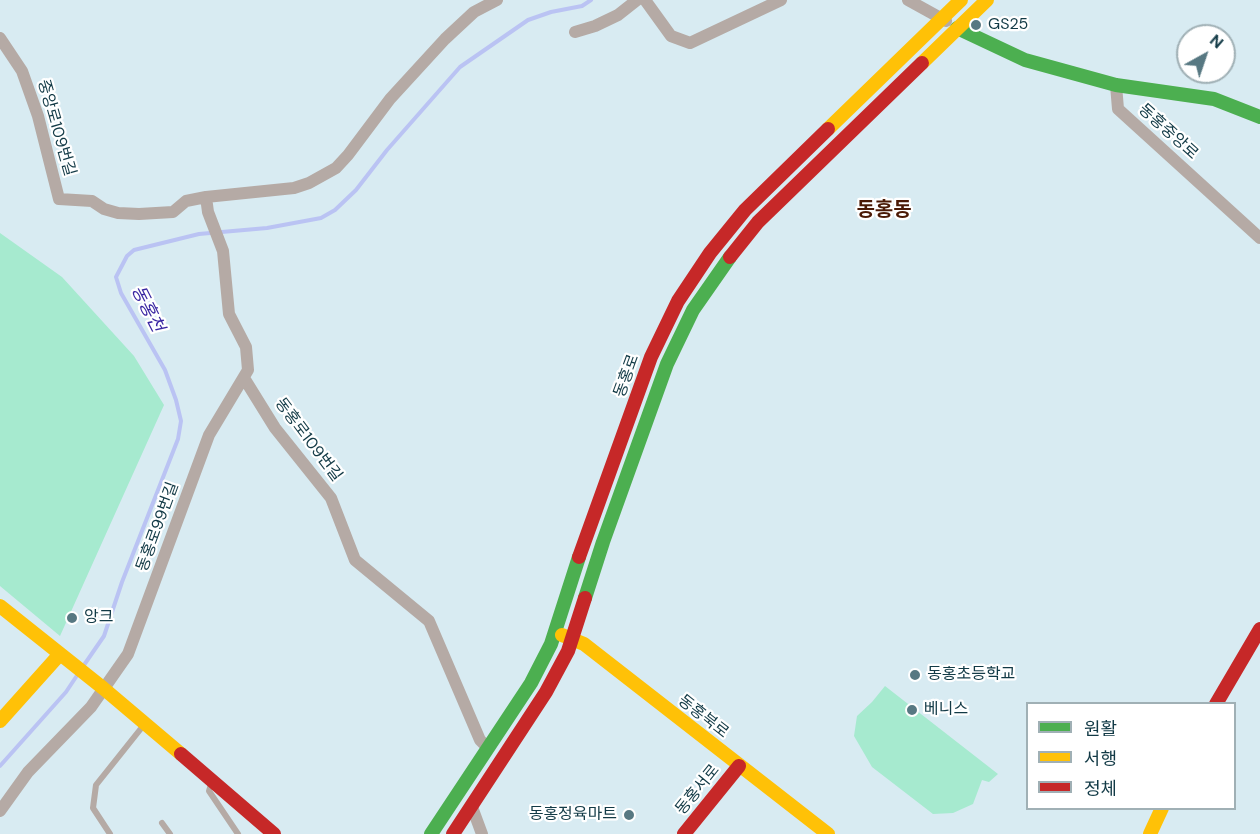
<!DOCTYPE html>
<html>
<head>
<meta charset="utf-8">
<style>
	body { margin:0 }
	#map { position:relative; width:1260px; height:834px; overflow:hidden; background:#d8ebf2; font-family:"DM Sans","Noto Sans KR",sans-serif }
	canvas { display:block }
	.legend { position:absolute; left:1026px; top:702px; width:210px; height:108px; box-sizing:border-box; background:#fff; border:2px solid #a0b0b5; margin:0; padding:8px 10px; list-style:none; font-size:18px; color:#123a46 }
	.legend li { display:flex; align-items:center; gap:12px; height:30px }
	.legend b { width:30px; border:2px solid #a0b0b5 }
	.north { position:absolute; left:1176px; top:24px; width:60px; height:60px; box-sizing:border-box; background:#fff; border:2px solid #a0b0b5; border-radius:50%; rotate:40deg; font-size:16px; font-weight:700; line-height:24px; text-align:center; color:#123a46 }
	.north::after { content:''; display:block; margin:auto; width:21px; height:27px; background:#577882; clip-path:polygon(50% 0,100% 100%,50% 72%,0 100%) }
</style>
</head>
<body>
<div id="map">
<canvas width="1260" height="834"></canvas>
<ul class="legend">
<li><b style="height:8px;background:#4caf50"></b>원활</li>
<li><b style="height:8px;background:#ffc107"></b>서행</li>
<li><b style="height:8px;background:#c62828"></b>정체</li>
</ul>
<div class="north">N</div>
</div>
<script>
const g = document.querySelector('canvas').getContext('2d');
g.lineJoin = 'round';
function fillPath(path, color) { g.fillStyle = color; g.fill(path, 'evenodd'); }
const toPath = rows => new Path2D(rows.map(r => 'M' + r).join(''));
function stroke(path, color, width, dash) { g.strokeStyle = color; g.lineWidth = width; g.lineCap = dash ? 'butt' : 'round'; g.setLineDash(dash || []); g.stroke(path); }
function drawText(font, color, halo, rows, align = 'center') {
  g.font = font + ' "DM Sans","Noto Sans KR",sans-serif'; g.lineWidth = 4.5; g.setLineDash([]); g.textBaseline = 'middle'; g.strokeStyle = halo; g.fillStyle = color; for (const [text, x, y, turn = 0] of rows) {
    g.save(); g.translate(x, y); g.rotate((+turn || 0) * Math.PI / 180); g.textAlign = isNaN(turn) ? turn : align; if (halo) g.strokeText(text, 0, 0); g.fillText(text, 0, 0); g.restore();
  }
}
fillPath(toPath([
	[0,233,62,277,134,356,164,405,60,636,0,586],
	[885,686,998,774,989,782,982,780,973,804,953,813,933,814,872,767,854,736,857,716,872,702]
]), '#a6eacf');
stroke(toPath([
	[84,665,104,636,122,582,178,439,181,421,176,400,165,370,121,293,116,277,127,256,134,250,199,234,267,228,321,218,335,210,356,190,387,150,460,67,528,20,551,12,582,6,591,0],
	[0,766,66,692,78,674]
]), '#bac3f3', 4);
stroke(toPath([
	[211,784,209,791,238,834],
	[162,823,170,834],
	[110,834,93,808,96,785,143,726]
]), '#b5aaa5', 6);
stroke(toPath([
	[645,0,671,36,690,43,781,0],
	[908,0,946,21],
	[575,32,595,26,618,15,637,0],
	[0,38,22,71,38,116,59,199,92,201,104,209,118,213,139,214,173,212,186,201,206,197,294,188,309,183,336,168,348,155,390,99,445,39,474,12,497,0],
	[1116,85,1118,109,1260,238],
	[244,378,275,428,331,498,355,560,429,621,480,740,488,748],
	[472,807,482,834],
	[0,811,28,772,91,707,128,654,209,435,248,370,246,347,229,314,223,251,208,212,206,197]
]), '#b5aaa5', 12);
stroke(toPath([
	[957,28,1025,60,1116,85,1214,99,1260,117],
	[585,598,603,542,667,364,693,310,730,257],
	[431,834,531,683,551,644,579,557]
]), '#4caf50', 14);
stroke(toPath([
	[922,63,987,0],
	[828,129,961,0],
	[0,606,103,688,181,754],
	[562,635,584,644,828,834],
	[0,721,60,654],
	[1150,834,1162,808]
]), '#ffc107', 14);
stroke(toPath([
	[730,257,758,222,922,63],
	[579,557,651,357,678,301,710,253,745,210,828,129],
	[1216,704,1260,629],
	[181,754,274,834],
	[453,834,546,692,568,651,585,598],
	[684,834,739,766]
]), '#c62828', 14);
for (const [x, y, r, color] of [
	[976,25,6,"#577882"],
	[72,618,6,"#577882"],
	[915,675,6,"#577882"],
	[912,710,6,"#577882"],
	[629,815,6,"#577882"]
]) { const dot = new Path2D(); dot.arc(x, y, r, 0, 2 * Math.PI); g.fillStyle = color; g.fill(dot); stroke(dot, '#fff', 2); }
drawText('16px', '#123a46', '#fff', [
	["GS25",988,25],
	["앙크",84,618],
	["동홍초등학교",927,675],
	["베니스",924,710],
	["동홍정육마트",617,815,"right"]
], 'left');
drawText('16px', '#123a46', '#fff', [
	["중앙로109번길",56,128,74],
	["동홍중앙로",1168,132,42],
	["동홍로",627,376,-70],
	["동홍로109번길",308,440,53],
	["동홍로99번길",158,527,-70],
	["동홍북로",703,717,38],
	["동홍서로",698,790,-51]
]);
drawText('italic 18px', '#3a27a2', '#fff', [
	["동홍천",147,309,63]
]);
drawText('bold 20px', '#4a1905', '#fff', [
	["동홍동",884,211]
]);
</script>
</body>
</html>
